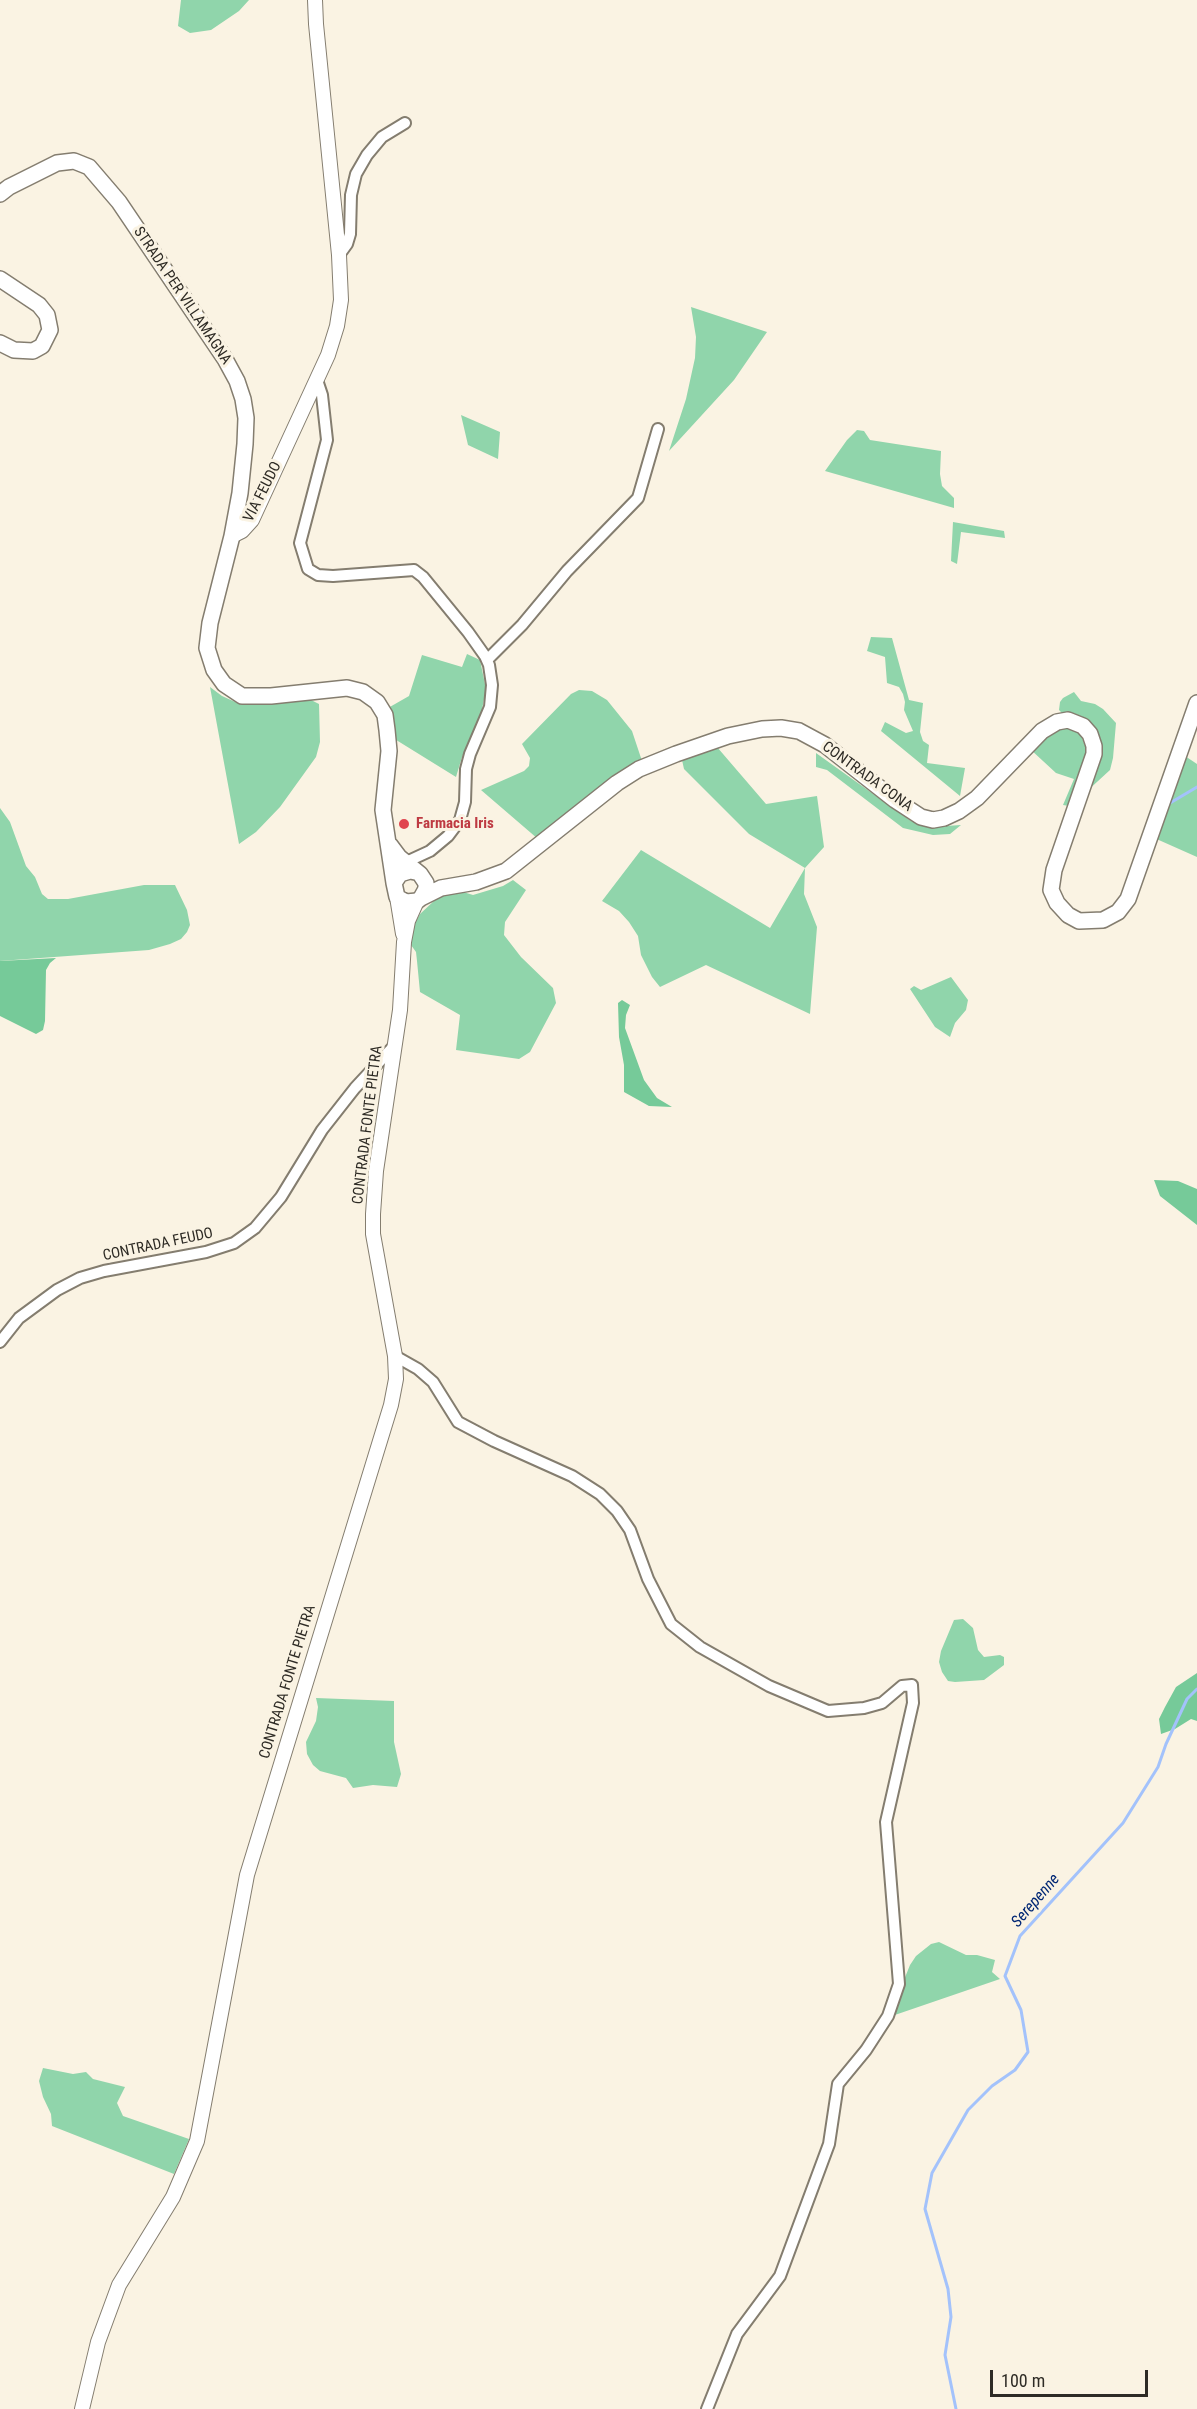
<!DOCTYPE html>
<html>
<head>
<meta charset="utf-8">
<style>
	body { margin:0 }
	#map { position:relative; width:1197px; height:2409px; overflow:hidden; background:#faf3e3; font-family:"Roboto Condensed",sans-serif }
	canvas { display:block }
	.scale { position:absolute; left:990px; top:2370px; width:158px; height:27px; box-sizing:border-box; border:3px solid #2e2b25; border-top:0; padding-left:8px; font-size:18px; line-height:21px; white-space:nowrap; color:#2e2b25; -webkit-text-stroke:4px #faf3e3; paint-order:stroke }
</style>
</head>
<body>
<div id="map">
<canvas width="1197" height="2409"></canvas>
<div class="scale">100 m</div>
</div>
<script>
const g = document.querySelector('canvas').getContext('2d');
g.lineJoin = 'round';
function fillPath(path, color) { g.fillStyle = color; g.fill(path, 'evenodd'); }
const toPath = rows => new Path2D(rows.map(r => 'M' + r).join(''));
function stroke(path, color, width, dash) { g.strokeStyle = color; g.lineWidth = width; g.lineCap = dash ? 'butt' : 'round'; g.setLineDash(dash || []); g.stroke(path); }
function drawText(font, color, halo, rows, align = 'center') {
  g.font = font + ' "Roboto Condensed",sans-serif'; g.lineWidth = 6; g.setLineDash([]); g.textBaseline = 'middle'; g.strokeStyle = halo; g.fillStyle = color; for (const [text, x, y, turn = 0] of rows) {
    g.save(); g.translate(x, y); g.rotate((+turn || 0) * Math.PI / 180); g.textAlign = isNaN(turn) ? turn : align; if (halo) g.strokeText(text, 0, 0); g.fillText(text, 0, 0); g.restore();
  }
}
fillPath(toPath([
	[181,0,249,0,239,11,211,30,190,33,178,26],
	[691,307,767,332,734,380,669,451,686,399,695,358,696,337],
	[461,415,500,432,498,459,468,445],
	[857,430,864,431,870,440,941,451,940,474,942,486,954,498,954,508,825,471,847,440],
	[953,522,1004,531,1005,538,961,532,957,564,951,561],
	[871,637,892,638,909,700,923,703,920,732,923,741,929,745,927,763,965,768,960,796,881,731,885,722,906,733,913,731,904,710,905,702,903,694,899,687,887,683,885,657,867,651],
	[467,654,480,660,486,689,479,725,462,757,456,777,393,738,388,708,409,696,422,655,462,667],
	[210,687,222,696,242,705,311,700,319,704,320,742,316,757,280,807,256,832,239,844],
	[579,690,592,691,607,700,632,731,642,761,622,771,538,839,481,790,524,771,529,766,530,758,522,744,571,694],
	[1074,692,1081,701,1095,704,1103,709,1116,723,1113,758,1110,770,1085,793,1097,763,1084,720,1074,713,1062,713,1059,710,1060,702,1063,698],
	[1063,727,1072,728,1081,735,1085,746,1085,763,1069,806,1063,805,1074,779,1056,773,1030,749,1053,730],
	[717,747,766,804,817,796,824,847,805,868,804,894,817,927,810,1014,706,965,660,987,652,977,641,955,638,936,629,922,619,911,602,901,641,850,770,928,805,868,749,834,684,769,682,760],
	[816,753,911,821,931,827,961,825,950,834,933,835,903,828,827,770,816,767],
	[1185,756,1197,764,1197,857,1152,837],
	[0,808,10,822,26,866,35,877,42,894,48,899,68,899,144,885,175,885,187,910,190,925,187,932,181,939,170,944,149,950,0,961],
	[513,880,526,890,505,922,504,935,521,957,553,988,556,1003,530,1052,519,1059,456,1050,460,1015,420,992,417,961,416,952,411,945,414,925,420,914,435,900,447,893,460,891,473,895,503,886],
	[951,977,968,1000,966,1010,955,1023,950,1037,935,1027,910,989,914,986,921,990],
	[963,1619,973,1628,978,1650,984,1657,1000,1655,1004,1657,1004,1665,984,1680,955,1682,948,1681,942,1672,939,1662,941,1651,954,1620],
	[316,1698,394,1701,394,1742,401,1774,397,1787,373,1785,353,1788,346,1778,320,1771,313,1765,307,1754,306,1742,316,1721,318,1707],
	[939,1942,966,1955,977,1955,995,1960,992,1972,1000,1979,889,2017,910,1965,916,1956,931,1944],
	[43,2068,73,2074,86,2072,93,2079,125,2087,117,2103,123,2116,189,2139,174,2174,52,2126,51,2114,43,2097,39,2081]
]), '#90d5ab');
fillPath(toPath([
	[56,958,50,963,46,970,45,1021,43,1030,36,1034,0,1016,0,961],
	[622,1000,630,1005,626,1015,625,1028,644,1080,657,1098,672,1107,649,1106,624,1092,624,1065,619,1037,618,1003],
	[1154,1180,1178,1181,1197,1189,1197,1225,1160,1196],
	[1197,1673,1197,1721,1191,1719,1175,1729,1161,1734,1159,1719,1165,1707,1176,1687]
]), '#76ca99');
stroke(toPath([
	[1165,806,1197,787],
	[956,2409,945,2355,951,2317,948,2289,925,2209,932,2173,968,2110,992,2086,1015,2070,1028,2052,1021,2010,1005,1976,1020,1936,1123,1823,1158,1767,1166,1744,1187,1699,1197,1689]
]), '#a3c2fb', 3);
const minor = toPath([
	[339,255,347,244,350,234,351,195,356,174,367,155,382,137,405,123],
	[317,380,322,395,327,440,300,543,308,569,318,575,333,576,414,570,423,577,468,632,485,656,489,665,492,685,490,707,470,754,466,769,465,802,460,820,448,836,430,851,404,863],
	[487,660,522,625,567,571,638,498,658,429],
	[0,1342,19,1318,57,1290,80,1278,104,1271,206,1252,234,1243,255,1228,281,1197,322,1130,355,1088,394,1046],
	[395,1356,418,1369,433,1382,458,1422,494,1441,572,1476,600,1494,617,1511,630,1530,648,1579,671,1624,700,1647,769,1686,828,1711,864,1708,882,1703,902,1686,912,1685,913,1703,886,1822,899,1984,888,2016,866,2050,838,2084,829,2144,780,2276,737,2334,707,2409]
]);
const tertiary = toPath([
	[232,536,242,531,252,520,328,355,337,326,341,300,339,255,316,24,315,0],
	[397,897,403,934],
	[82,2409,98,2342,119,2285,173,2197,197,2141,247,1875,391,1405,396,1379,395,1356,373,1234,373,1214,376,1171,400,1010,404,942,408,921,417,901]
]);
const secondary = toPath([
	[0,194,9,187,57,163,74,161,89,167,119,202,225,359,237,381,243,399,246,418,245,444,240,493,232,536,210,623,207,648,214,670,224,684,242,696,271,696,347,688,363,692,377,702,385,715,387,730,389,751,383,810,394,883],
	[0,279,39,305,47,315,50,330,42,346,33,351,14,350,0,343],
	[390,845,399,857,420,874,426,883,426,889,421,898,417,901,406,902,397,897,394,883,400,874,410,871,415,872],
	[421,898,441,888,476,882,506,871,617,783,639,769,676,754,728,736,762,729,781,728,799,731,825,745,895,800,921,817,933,820,944,818,959,811,977,798,1042,731,1057,722,1068,720,1083,726,1090,734,1094,746,1094,754,1054,870,1051,890,1057,903,1068,915,1079,921,1103,920,1118,912,1128,899,1197,703]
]);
stroke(minor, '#847d6f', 14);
stroke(tertiary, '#847d6f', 16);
stroke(secondary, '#847d6f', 18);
stroke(minor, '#fff', 10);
stroke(tertiary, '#fff', 14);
stroke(secondary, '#fff', 15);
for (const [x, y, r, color] of [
	[404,824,6,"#e0444e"]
]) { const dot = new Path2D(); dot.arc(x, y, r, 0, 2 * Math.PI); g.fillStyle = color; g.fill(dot); stroke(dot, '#faf3e3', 2); }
drawText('15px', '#2e2b25', '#faf3e3', [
	["STRADA PER VILLAMAGNA",182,296,56],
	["VIA FEUDO",263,492,-63],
	["CONTRADA CONA",867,777,36],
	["CONTRADA FONTE PIETRA",368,1125,-83],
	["CONTRADA FEUDO",158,1245,-12],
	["CONTRADA FONTE PIETRA",288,1682,-73]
]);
drawText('bold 15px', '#be3a42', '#faf3e3', [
	["Farmacia Iris",416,824]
], 'left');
drawText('italic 16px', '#012774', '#faf3e3', [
	["Serepenne",1036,1901,-49]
]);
</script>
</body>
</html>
